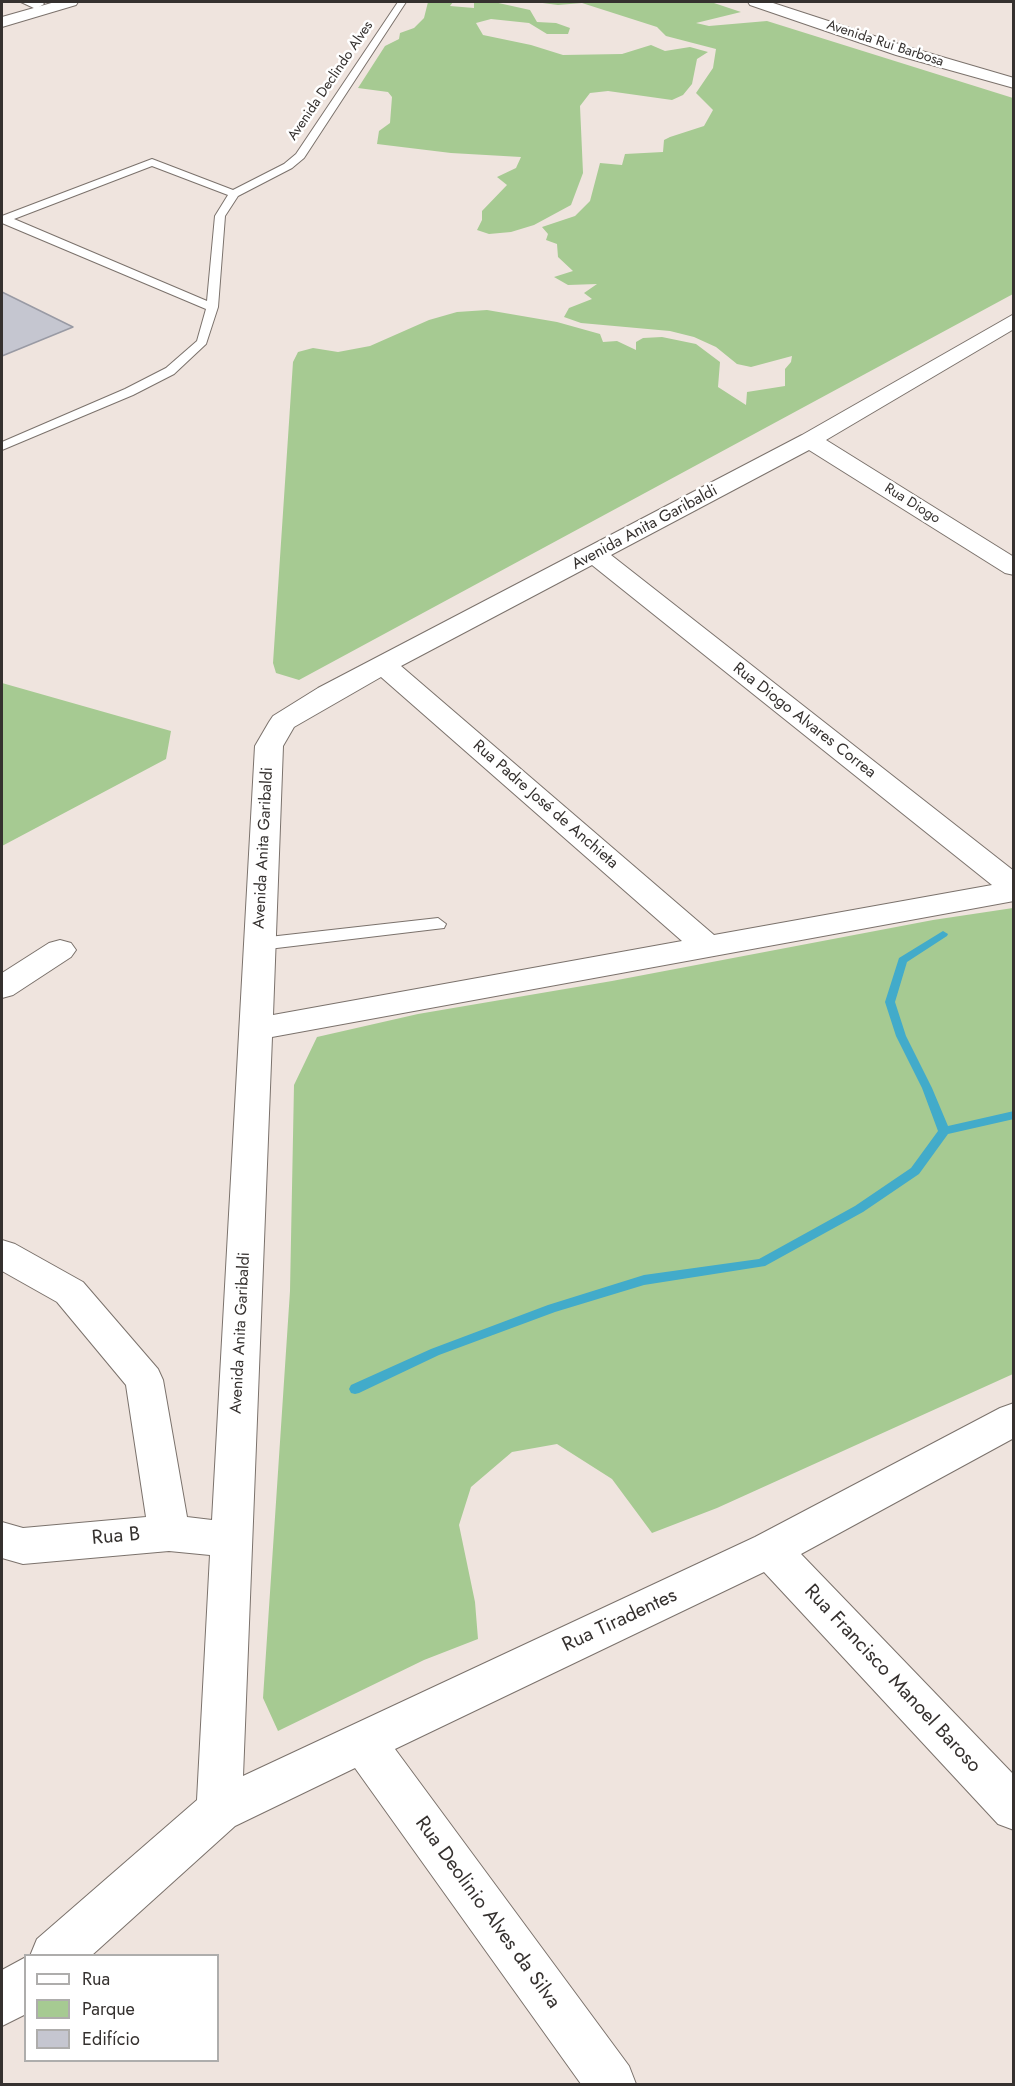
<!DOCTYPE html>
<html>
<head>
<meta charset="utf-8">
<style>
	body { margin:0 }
	#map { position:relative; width:1015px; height:2086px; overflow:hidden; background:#efe4de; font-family:Jost,sans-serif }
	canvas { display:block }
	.frame { position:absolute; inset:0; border:3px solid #35312f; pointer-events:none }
	.legend { position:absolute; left:24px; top:1954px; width:195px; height:108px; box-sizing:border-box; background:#fff; border:2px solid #aeadac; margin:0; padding:8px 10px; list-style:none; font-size:18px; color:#35312f }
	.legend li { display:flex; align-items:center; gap:12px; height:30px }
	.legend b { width:30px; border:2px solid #aeadac }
</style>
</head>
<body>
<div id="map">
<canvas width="1015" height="2086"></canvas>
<div class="frame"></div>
<ul class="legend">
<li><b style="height:8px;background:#fff"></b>Rua</li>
<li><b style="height:16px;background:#a6ca92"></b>Parque</li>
<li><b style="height:16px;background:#c5c6d0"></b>Edifício</li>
</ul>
</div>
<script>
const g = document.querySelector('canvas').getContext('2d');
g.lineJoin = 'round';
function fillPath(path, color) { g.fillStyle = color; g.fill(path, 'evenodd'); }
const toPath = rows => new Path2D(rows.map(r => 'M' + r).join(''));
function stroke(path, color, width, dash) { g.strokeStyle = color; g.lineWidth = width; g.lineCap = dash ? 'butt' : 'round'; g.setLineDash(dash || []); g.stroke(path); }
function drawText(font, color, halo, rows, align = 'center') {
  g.font = font + ' Jost,sans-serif'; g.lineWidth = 5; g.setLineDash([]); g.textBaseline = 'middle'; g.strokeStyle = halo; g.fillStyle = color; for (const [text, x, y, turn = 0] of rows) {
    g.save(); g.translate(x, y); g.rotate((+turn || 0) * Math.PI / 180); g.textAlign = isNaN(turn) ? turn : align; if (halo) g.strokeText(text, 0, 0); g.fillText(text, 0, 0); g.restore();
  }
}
fillPath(toPath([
	[428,2,453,2,450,6,474,8,474,2,494,2,530,10,537,22,556,23,570,28,568,34,547,34,529,23,491,19,476,23,483,35,531,45,563,55,622,54,651,45,665,51,690,47,708,52,697,59,692,84,683,95,672,100,608,91,590,93,580,106,583,173,571,205,534,225,511,232,489,234,477,230,482,220,482,211,507,185,497,177,516,168,521,157,451,153,377,144,379,131,390,123,392,97,388,92,358,88,385,46,399,39,400,33,414,28,424,18],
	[535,2,711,2,741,12,696,23,709,26,767,21,1013,98,1013,294,299,680,276,673,273,663,293,362,298,352,313,348,338,352,370,346,429,320,457,312,487,310,557,322,600,334,603,342,617,341,636,350,636,342,643,338,662,337,696,344,720,362,718,387,746,405,747,392,785,386,785,369,791,362,792,356,751,367,737,364,716,347,694,337,670,331,581,323,564,317,569,308,592,299,584,293,597,284,568,285,554,277,573,271,558,257,557,244,546,240,548,234,542,227,575,216,590,201,600,163,622,165,625,154,663,152,664,140,670,137,704,126,713,110,696,93,713,68,716,49,666,36,657,27,582,3,558,5],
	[2,683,171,731,166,759,2,846],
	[1013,908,1013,1374,717,1508,652,1533,612,1479,557,1444,512,1452,471,1487,459,1525,475,1602,478,1639,424,1660,278,1731,263,1698,290,1291,294,1085,317,1037,418,1014,612,981,933,920]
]), '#a6ca92');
fillPath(toPath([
	[943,931,948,934,947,936,907,962,895,1002,906,1036,932,1088,948,1126,1014,1111,1014,1119,948,1134,919,1174,863,1212,765,1266,644,1285,555,1312,439,1355,359,1393,355,1394,351,1393,349,1389,351,1385,431,1349,548,1305,644,1275,759,1259,855,1206,911,1168,938,1131,922,1088,896,1036,885,1002,899,958,943,931]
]), '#42abca');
const building = toPath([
	[2,292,73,327,2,356,2,292]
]);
fillPath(building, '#c5c6d0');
stroke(building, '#999aa4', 1.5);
const service = toPath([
	[398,2,406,2,304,158,292,168,238,196,225,216,218,307,206,344,174,374,133,395,2,450,2,442,125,389,166,368,197,341,206,309,2,223,2,216,152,159,233,190,284,164,296,154,398,2],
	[152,166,228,195,215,216,207,301,14,219,152,166],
	[438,918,446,924,444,928,260,950,251,944,260,938,438,918]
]);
const minor = toPath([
	[21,2,42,2,44,4,36,9,21,2],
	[1014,314,1014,329,826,440,1014,557,1014,575,1005,573,809,450,611,555,1014,871,1014,901,272,1037,243,1776,755,1537,1000,1408,1014,1403,1014,1438,801,1554,1014,1775,1014,1830,998,1824,764,1572,395,1749,629,2066,636,2084,581,2084,355,1768,235,1826,91,1956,30,1956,37,1939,197,1800,210,1555,169,1551,23,1564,2,1558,2,1522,23,1528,146,1517,126,1385,57,1302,2,1271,2,1240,15,1244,83,1282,158,1369,163,1380,187,1517,212,1520,255,746,269,722,273,716,318,688,802,435,1014,314],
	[592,565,992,885,714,935,401,666,592,565],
	[381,677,682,941,273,1015,283,746,294,727,381,677],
	[60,940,71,943,76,950,71,957,13,995,2,998,2,973,49,943,60,940],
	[26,1957,26,2014,2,2026,2,1970,26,1957]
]);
const secondary = toPath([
	[748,2,770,2,908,47,1014,78,1014,88,896,55,750,5,748,2]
]);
const primary = toPath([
	[55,2,78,2,76,5,2,27,2,17,55,2]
]);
stroke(service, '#7b726c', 2);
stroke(minor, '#7b726c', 2);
stroke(secondary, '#7b726c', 2);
stroke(primary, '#7b726c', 2);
fillPath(service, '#fff');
fillPath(minor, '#fff');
fillPath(secondary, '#fff');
fillPath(primary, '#fff');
drawText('14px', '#35312f', '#fff', [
	["Avenida Rui Barbosa",885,44,18],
	["Avenida Declindo Alves",331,81,-56],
	["Rua Diogo",912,504,32]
]);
drawText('16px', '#35312f', '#fff', [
	["Avenida Anita Garibaldi",645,528,-28],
	["Rua Diogo Alvares Correa",804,721,38],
	["Rua Padre José de Anchieta",545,805,41],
	["Avenida Anita Garibaldi",264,848,-87],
	["Avenida Anita Garibaldi",241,1333,-87]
]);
drawText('20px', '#35312f', '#fff', [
	["Rua B",116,1537,-5],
	["Rua Tiradentes",620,1621,-25],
	["Rua Francisco Manoel Baroso",892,1679,47],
	["Rua Deolinio Alves da Silva",487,1913,54]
]);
</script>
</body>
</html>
